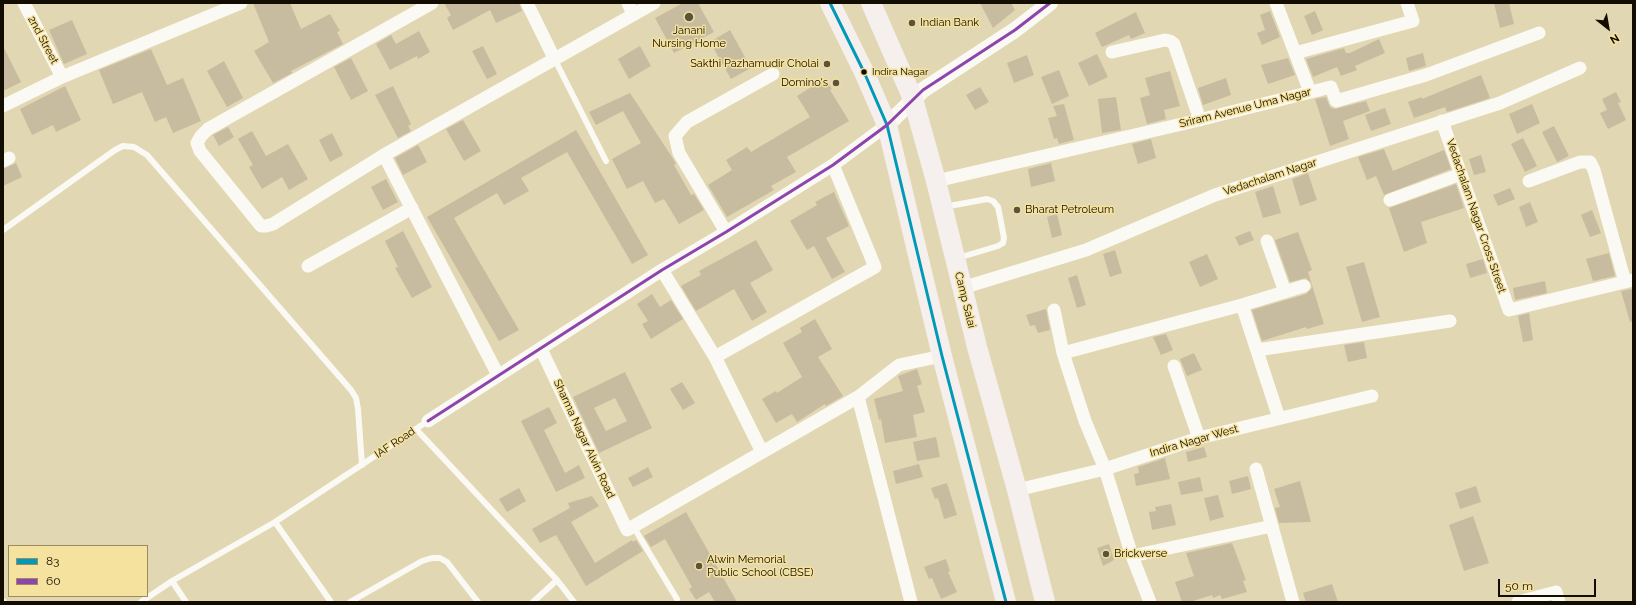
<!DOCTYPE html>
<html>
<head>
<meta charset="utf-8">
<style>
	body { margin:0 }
	#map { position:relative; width:1636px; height:605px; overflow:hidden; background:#e1d7b2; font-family:Raleway,sans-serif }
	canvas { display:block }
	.frame { position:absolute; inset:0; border:4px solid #130c00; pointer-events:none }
	.legend { position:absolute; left:8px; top:545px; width:140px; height:52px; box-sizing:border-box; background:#f5e29e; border:1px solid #9b8c5f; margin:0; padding:5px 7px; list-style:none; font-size:12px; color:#130c00 }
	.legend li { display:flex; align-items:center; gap:8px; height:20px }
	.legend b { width:20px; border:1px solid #9b8c5f }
	.north { position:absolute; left:1588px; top:8px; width:40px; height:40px; -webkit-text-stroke:3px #f5e29e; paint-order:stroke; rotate:149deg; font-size:11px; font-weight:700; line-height:16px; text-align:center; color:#130c00 }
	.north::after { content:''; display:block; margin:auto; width:14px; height:18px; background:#130c00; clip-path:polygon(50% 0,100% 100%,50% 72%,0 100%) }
	.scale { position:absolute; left:1498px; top:579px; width:98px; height:18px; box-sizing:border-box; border:2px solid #130c00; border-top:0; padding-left:5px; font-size:12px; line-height:14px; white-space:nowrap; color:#130c00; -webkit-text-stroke:3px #f5e29e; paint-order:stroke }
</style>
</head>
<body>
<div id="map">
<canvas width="1636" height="605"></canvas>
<div class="frame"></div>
<ul class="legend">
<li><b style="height:5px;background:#0299b9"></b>83</li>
<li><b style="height:5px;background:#8e44ad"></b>60</li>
</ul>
<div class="north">N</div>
<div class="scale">50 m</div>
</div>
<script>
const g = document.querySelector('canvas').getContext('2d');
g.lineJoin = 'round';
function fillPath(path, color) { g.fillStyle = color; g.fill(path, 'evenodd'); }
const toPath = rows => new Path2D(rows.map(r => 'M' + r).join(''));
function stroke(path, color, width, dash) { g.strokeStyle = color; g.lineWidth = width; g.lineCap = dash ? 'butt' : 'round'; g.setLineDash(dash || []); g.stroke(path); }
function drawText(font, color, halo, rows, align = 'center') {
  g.font = font + ' Raleway,sans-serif'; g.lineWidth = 3; g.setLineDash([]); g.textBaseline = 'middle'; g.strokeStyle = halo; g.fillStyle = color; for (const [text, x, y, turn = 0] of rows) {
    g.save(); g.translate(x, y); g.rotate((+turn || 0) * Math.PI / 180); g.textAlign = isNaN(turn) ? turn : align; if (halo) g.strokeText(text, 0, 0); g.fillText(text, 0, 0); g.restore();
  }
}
fillPath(toPath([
	[253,3,290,3,301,29,330,14,340,31,337,32,343,44,291,71,292,73,273,83,254,51,269,42],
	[444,3,519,3,522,11,496,23,490,10,453,30,447,18,451,15],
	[683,3,698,3,714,32,674,53,655,18],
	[980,3,1011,3,1015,10,993,28],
	[1494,3,1509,3,1514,24,1500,28],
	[1270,11,1280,37,1262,45,1257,33,1265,30,1260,15],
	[1315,11,1323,30,1312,35,1304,16],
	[1136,12,1145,33,1131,39,1129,35,1102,47,1095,33],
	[72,20,87,54,64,64,49,30],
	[730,30,751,68,731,79,710,42],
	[419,31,430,52,418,59,417,56,390,70,376,44,391,35,396,44],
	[1379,39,1385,53,1355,66,1357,70,1341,76,1337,67,1313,77,1306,59,1344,48,1346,53,1350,53],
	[3,46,21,82,3,91],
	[483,46,497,74,487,79,472,51],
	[640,46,651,66,629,79,618,59],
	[151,49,167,85,183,78,201,121,173,133,166,117,155,122,142,92,113,104,99,70],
	[1423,53,1426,66,1409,71,1406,58],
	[1097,54,1108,77,1089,86,1078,63],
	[1027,55,1034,75,1014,83,1007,63],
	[351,58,368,91,351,100,334,67],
	[1288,58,1295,75,1268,84,1261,65],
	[224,61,243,98,227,107,207,71],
	[1059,70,1069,96,1052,104,1041,77],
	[1170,71,1180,106,1164,110,1166,119,1147,124,1140,98,1150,95,1145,78],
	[1481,75,1490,98,1447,112,1445,107,1414,118,1408,102,1422,97,1422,99],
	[825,78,832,89,830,90,849,121,787,157,796,172,771,186,774,190,727,217,708,185,732,170,726,160,747,147,751,152,810,117,797,96],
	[1226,78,1231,95,1203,105,1198,88],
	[65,86,81,120,56,132,53,125,32,135,20,109],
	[393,86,411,124,408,126,411,131,398,138,375,95],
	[980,87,989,102,975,110,966,95],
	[1616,92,1621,102,1618,103,1626,120,1608,129,1600,113,1607,110,1602,99],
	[630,93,672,157,676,164,674,165,691,195,694,194,704,210,679,224,664,199,655,203,643,181,627,189,612,159,641,143,623,111,596,125,589,112],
	[1116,97,1121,130,1102,133,1098,99],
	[1326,97,1330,107,1335,109,1366,101,1370,111,1343,121,1349,139,1330,146,1315,99],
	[1064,104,1074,140,1059,144,1057,138,1054,139,1048,118,1057,116,1053,106],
	[1532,104,1540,123,1517,134,1509,114],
	[1385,108,1391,124,1371,131,1365,115],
	[463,120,481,151,464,161,446,129],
	[1554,126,1569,156,1557,162,1542,132],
	[228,127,234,137,219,146,213,135],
	[576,130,648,255,632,264,567,152,521,178,529,191,504,205,497,193,454,218,519,330,499,341,427,217],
	[252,131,266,156,288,144,308,179,289,190,282,177,262,189,249,167,253,165,238,139],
	[332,133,343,155,330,162,319,140],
	[1523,138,1537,166,1525,172,1511,144],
	[1151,139,1156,158,1138,164,1132,144],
	[418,145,427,162,403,175,395,158],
	[1384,149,1393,171,1444,150,1451,169,1384,195,1376,176,1367,180,1358,157],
	[1481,155,1486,172,1474,175,1469,159],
	[16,163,22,177,3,186,3,169],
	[1051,163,1055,181,1031,187,1028,169],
	[1308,173,1317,200,1300,206,1292,179],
	[386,179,398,202,383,210,371,187],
	[1456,184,1464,208,1421,222,1427,243,1404,252,1389,208],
	[1273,186,1281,213,1263,218,1255,192],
	[1510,188,1515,199,1498,206,1493,195],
	[834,192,849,226,826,238,845,272,832,279,814,246,807,250,790,221,817,205,815,202],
	[1530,202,1538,222,1526,227,1519,207],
	[1592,210,1601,233,1590,237,1581,215],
	[1057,214,1062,235,1052,238,1047,217],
	[403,231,432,287,412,298,395,268,398,267,385,241],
	[1250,231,1254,240,1239,246,1235,237],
	[1298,232,1312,270,1308,272,1324,324,1307,329,1306,327,1262,341,1252,310,1306,294,1312,288,1311,283,1306,278,1290,282,1275,240],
	[756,240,773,270,750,283,767,312,752,321,734,289,696,311,681,286,701,275,699,271],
	[1115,250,1122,273,1110,277,1103,254],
	[1609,253,1615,276,1593,281,1586,259],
	[1207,254,1218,279,1200,287,1189,262],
	[1483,259,1487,273,1470,278,1466,264],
	[1364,262,1380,317,1362,322,1346,267],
	[1077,275,1086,305,1077,308,1068,278],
	[1545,281,1547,293,1515,300,1513,288],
	[1632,289,1633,321,1630,322,1621,291],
	[652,294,660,307,671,300,683,319,651,339,642,324,648,321,637,304],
	[1046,309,1050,330,1038,333,1035,325,1030,326,1026,315],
	[1529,313,1533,340,1523,342,1518,316],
	[815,319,832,349,818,357,843,396,826,406,825,404,797,422,792,414,776,423,762,399,776,391,777,393,802,377,783,343,802,332,800,328],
	[1166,334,1173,350,1161,355,1153,337],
	[1364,342,1367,358,1348,362,1344,345],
	[1194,353,1202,370,1187,376,1180,359],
	[917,369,922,384,917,386,925,412,913,415,917,437,885,443,881,419,879,420,874,399,903,391,898,376],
	[625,372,652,428,599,453,573,397],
	[615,398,627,421,606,431,594,408],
	[682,382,695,403,683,410,670,389],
	[549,407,557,423,544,430,565,473,579,465,585,478,556,492,521,421],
	[936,437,940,457,917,461,913,442],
	[1204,447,1207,457,1188,462,1186,452],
	[1165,458,1170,479,1136,486,1134,474,1139,473,1138,467],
	[919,464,923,477,896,484,893,471],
	[648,467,653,477,633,487,628,478],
	[1248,476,1251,489,1232,494,1229,481],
	[1200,477,1203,491,1181,495,1178,482],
	[1300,481,1311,522,1279,523,1275,508,1280,507,1274,489],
	[947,483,957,515,944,519,938,498,935,499,931,488],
	[1476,486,1481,502,1460,509,1455,493],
	[519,488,526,501,507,512,499,499],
	[1218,495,1224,517,1210,521,1204,498],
	[592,496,599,506,571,522,595,563,632,540,633,542,636,540,643,551,586,586,556,535,540,543,532,529,570,508,568,503],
	[1171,504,1176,525,1152,530,1149,512,1156,511,1155,507],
	[686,512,737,602,715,602,709,592,696,600,689,589,692,587,665,539,651,547,644,536],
	[1473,516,1489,563,1464,571,1449,525],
	[1232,543,1246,580,1243,581,1247,592,1222,599,1220,595,1213,598,1212,595,1190,602,1182,602,1175,582,1194,576,1186,553],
	[1109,544,1114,560,1103,566,1097,548],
	[946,559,950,571,948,572,957,592,941,599,932,578,929,579,924,567],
	[1332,584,1338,602,1306,602,1303,593]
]), '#c8bca0');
stroke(toPath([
	[554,58,606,161],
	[944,207,987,199,993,201,998,207,1001,222,1004,238,1003,243,998,246,958,258],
	[3,230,115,150,123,146,134,147,147,155,351,390,356,398,358,409,362,465],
	[416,429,557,580,574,602],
	[275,522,331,602],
	[633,526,677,599],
	[172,581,186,602],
	[3,601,4,602],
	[141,602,172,581,275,522,428,421],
	[350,602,422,561,432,558,440,558,447,562,478,602],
	[533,602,557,580]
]), '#faf9f3', 6);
stroke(toPath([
	[24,3,62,77],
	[432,3,208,129,201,136,197,143,200,151,261,226,266,226,273,224,384,155,654,3],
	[527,3,554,58],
	[628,3,633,14],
	[1276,3,1310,92],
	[1112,52,1165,40,1170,41,1174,44,1200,120],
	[1295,53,1413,21,1407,3],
	[3,106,62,77,241,3],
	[1442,121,1509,310,1633,280],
	[384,155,498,375],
	[3,161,9,158],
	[936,181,1195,121,1331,87,1336,101,1426,75,1539,33],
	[1529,181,1580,162,1590,162,1594,170,1625,282],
	[1390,200,1461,174],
	[726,232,679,153,675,136,687,122,773,74],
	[1267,241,1285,292],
	[308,266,412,208],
	[662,270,715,357,762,452],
	[962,288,1086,250,1215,195,1500,103,1580,68],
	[1242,305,1279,418],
	[1054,310,1063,353],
	[541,349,627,530,858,397,899,365,942,356],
	[1257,350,1450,321],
	[715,357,875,267,833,165],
	[1174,366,1199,438],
	[858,397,911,602],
	[428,421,662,270,726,232,833,165,887,125],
	[1256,469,1293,602],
	[1017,490,1105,469,1199,438,1372,396],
	[1132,556,1272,526],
	[1150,602,1132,556,1105,469,1085,421,1063,353,1242,305,1304,286],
	[1518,602,1556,592,1559,602]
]), '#faf9f3', 13);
stroke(toPath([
	[887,125,923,90,1015,30,1050,3]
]), '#faf9f3', 16);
stroke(toPath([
	[830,3,864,72,887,125,942,356,1006,602],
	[871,3,913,99,936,181,977,347,1017,490,1045,602]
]), '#f5efed', 20);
stroke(toPath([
	[830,3,864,72,887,125,942,356,1006,602]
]), '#0299b9', 3);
stroke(toPath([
	[428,421,662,270,726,232,833,165,887,125,923,90,1015,30,1050,3]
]), '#8e44ad', 3);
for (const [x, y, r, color] of [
	[689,17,5,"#5b533e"],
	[912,23,4,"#5b533e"],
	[827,64,4,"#5b533e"],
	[864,72,3.5,"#130c00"],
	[836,83,4,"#5b533e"],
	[1017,210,4,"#5b533e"],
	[1106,554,4,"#5b533e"],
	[699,566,4,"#5b533e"]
]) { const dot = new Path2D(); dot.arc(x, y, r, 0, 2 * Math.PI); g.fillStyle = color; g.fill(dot); stroke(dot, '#f5e29e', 1.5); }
drawText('10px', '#130c00', '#f5e29e', [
	["Indira Nagar",872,72]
], 'left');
drawText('11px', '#130c00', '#f5e29e', [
	["Indian Bank",920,23],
	["Janani",689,31,"center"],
	["Nursing Home",689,44,"center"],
	["Sakthi Pazhamudir Cholai",819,64,"right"],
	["Domino's",828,83,"right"],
	["Bharat Petroleum",1025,210],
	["Brickverse",1114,554],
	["Alwin Memorial",707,560],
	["Public School (CBSE)",707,573]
], 'left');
drawText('11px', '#130c00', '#f5e29e', [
	["2nd Street",43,40,62],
	["Sriram Avenue Uma Nagar",1245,108,-14],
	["Vedachalam Nagar",1270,177,-18],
	["Vedachalam Nagar Cross Street",1476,216,71],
	["Camp Salai",965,300,76],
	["Sharma Nagar Alvin Road",584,439,65],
	["Indira Nagar West",1194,441,-16],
	["IAF Road",395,443,-34]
]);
</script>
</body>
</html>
